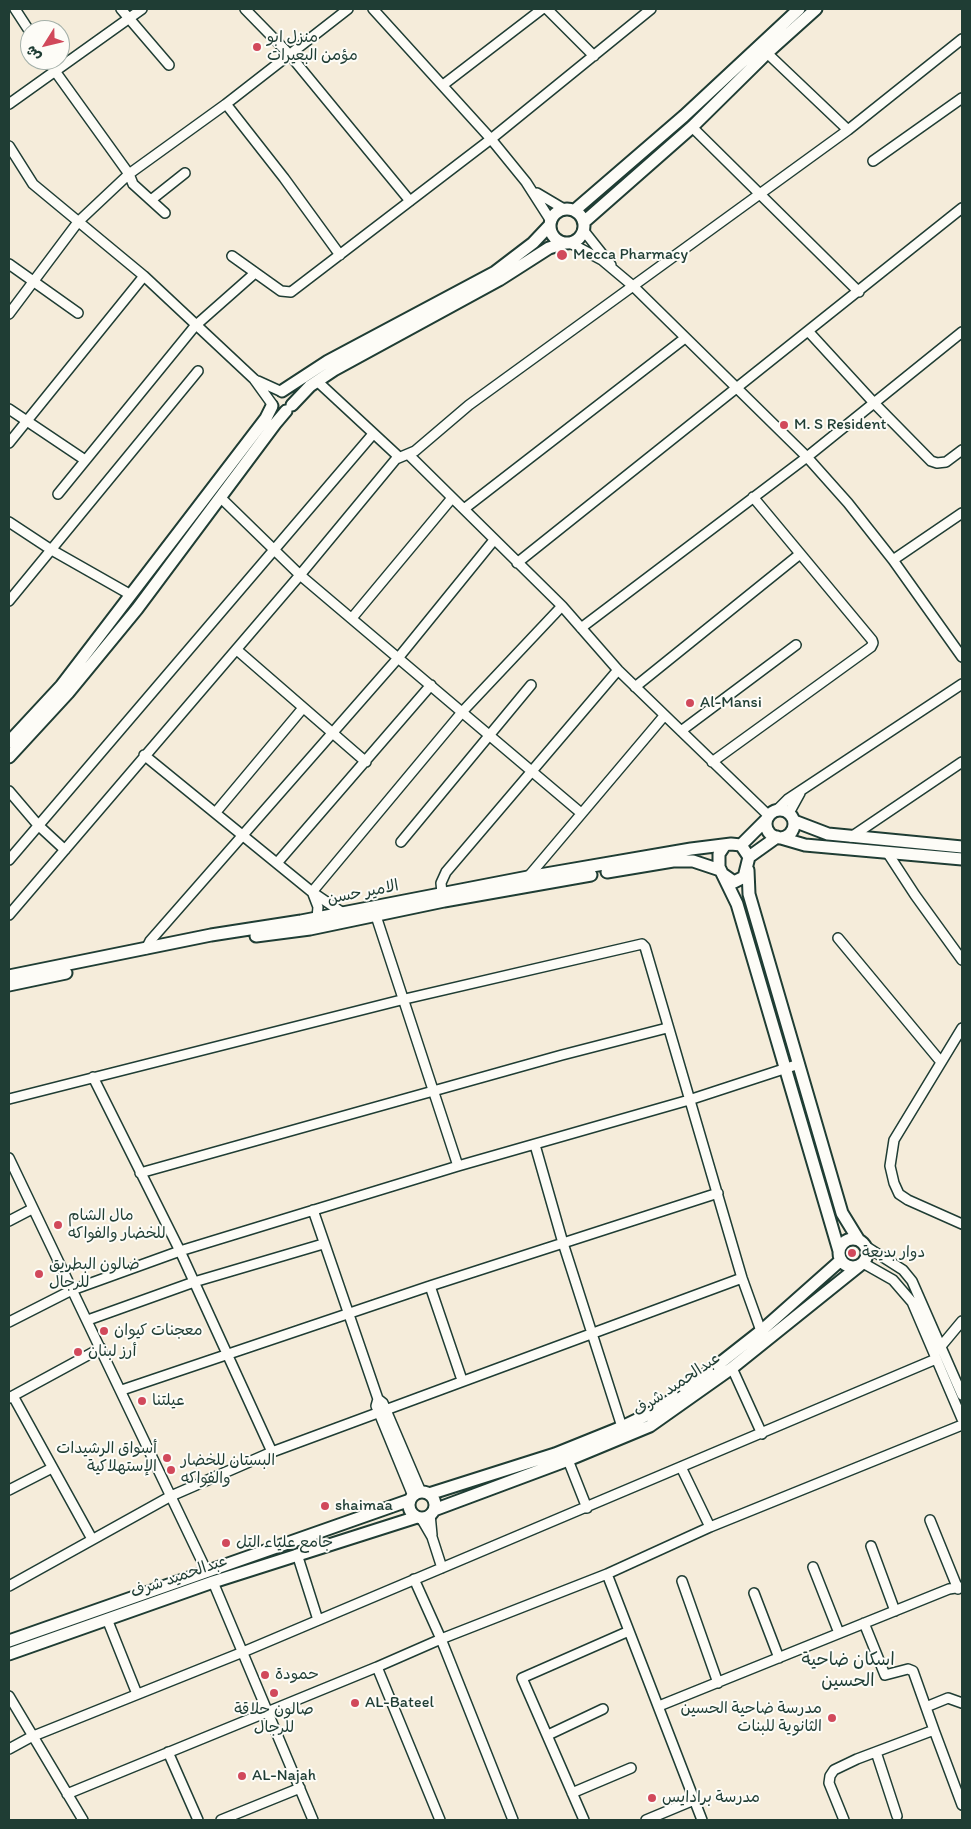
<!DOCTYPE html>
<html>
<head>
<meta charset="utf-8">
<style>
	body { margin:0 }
	#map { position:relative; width:971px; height:1829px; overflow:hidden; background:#f5ecda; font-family:Itim,"Playpen Sans Arabic",sans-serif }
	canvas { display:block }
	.frame { position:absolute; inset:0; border:10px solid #1f3d34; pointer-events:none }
	.north { position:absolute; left:20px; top:20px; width:50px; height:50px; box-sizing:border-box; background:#fdfcf7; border:1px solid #a4b0a9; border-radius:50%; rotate:234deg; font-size:14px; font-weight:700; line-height:20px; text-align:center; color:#1f3d34 }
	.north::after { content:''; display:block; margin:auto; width:18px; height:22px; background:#d1495b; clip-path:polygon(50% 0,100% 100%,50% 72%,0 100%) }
</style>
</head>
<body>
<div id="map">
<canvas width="971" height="1829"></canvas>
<div class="frame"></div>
<div class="north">ش</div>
</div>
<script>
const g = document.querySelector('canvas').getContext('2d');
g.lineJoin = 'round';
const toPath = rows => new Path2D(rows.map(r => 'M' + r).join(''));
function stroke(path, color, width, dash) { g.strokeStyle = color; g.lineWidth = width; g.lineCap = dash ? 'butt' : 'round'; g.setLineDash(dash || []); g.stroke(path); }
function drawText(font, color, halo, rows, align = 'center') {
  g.font = font + ' Itim,"Playpen Sans Arabic",sans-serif'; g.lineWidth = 4; g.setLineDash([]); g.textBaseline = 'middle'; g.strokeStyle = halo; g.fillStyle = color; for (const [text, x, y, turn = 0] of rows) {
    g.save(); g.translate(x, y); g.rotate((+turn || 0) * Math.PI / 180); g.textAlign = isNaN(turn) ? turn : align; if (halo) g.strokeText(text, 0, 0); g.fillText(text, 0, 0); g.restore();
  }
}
const minor = toPath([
	[15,9,30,32],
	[121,9,169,65],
	[245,9,289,54,410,201],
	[373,9,491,139,526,182,551,221],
	[547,9,594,56],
	[767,53,848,130],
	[47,60,129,174,226,104,348,9],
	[443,85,542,9],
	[9,104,142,9],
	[226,104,284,178,340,255],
	[692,127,859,292],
	[9,146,33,184,144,276,254,379,272,404],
	[873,161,962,98],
	[537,193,564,209],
	[151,200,185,173],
	[584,231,611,265],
	[570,243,602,260,633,286,807,457,848,503,893,560,962,657],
	[232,256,281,291,291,292,491,139,651,9],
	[9,264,78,313],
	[9,314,78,222,129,174,133,184,165,213],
	[808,331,875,404,931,461,937,463,946,462,962,450],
	[258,381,280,391],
	[317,381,399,457],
	[9,409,85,460],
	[9,443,144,276],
	[409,455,562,606,618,670,769,816],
	[58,494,195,326,255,273],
	[221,498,300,575,581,813],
	[464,509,685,338],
	[9,522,50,549,131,595],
	[893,560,962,513],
	[517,563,962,208],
	[9,601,198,371],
	[352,618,452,498],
	[581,628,807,457,962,332],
	[237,650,366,762],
	[635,687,800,554],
	[681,731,796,645],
	[144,755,312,892,343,913],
	[712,762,871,647,873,643,872,640,753,497],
	[9,791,38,825,65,850],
	[776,811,788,799,962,684],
	[216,812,303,708],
	[789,813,800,793],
	[851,837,962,762],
	[401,842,531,685],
	[887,852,915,895,962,960],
	[9,860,373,434],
	[277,863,431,685],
	[528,877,664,716],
	[312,892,463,711,562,606],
	[442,893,441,883,446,872,618,670],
	[313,894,318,907,317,918],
	[9,915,300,575,396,459,415,451,469,405,848,130,962,39],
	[376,916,458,1166],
	[838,938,941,1062],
	[146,949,150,941,399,657,494,540],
	[962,1028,894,1140,890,1166,894,1183,899,1194,908,1200,962,1224],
	[93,1077,180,1251,272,1452],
	[9,1099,405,999,642,944,645,947,742,1278,761,1331],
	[535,1145,563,1243,622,1427],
	[9,1158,207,1572],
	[140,1173,562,1055,667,1028],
	[313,1210,378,1399,383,1403,421,1492],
	[9,1221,32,1209],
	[867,1247,903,1270,912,1281,962,1395],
	[863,1263,893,1280,912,1302,962,1419],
	[430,1286,462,1380],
	[88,1320,194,1282,323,1244],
	[9,1322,72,1290,180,1251,458,1166,689,1100,799,1064],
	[942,1345,962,1321],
	[732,1368,762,1434],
	[122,1390,430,1286,718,1193],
	[13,1396,92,1539],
	[9,1398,101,1348],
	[378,1399,376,1406,379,1413,413,1496],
	[568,1460,587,1508],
	[681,1467,710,1527],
	[9,1490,52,1468],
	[430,1514,432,1535],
	[421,1518,432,1537,442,1568],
	[930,1520,958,1589],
	[871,1546,895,1611],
	[297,1554,318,1620],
	[813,1567,839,1633],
	[607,1574,702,1820],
	[414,1579,441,1639,513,1820],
	[682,1581,718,1683],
	[213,1582,313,1820],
	[9,1586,171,1496,272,1452,742,1278],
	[754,1593,779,1658],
	[107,1619,137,1694],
	[864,1623,885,1675,908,1669,913,1671,934,1730],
	[377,1667,440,1820],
	[9,1696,83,1820],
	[659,1706,949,1589,962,1587],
	[926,1707,948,1698,962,1703],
	[548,1735,603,1709],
	[9,1749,31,1737,243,1652,936,1359],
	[168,1752,198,1820],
	[876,1752,897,1816],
	[572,1793,631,1768],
	[67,1794,377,1667,441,1639,607,1574,710,1527,962,1425],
	[221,1820,300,1788],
	[584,1820,522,1678,629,1631],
	[646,1820,694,1800],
	[844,1820,829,1783,830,1776,834,1770,857,1759,934,1730,962,1805]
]);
const major = toPath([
	'550 226a17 17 0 1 1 34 0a17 17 0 1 1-34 0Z',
	[575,210,684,116,799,9],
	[584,222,692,127,767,53,816,9],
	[282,391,328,361,495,272,533,243,550,225],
	[292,405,310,386,334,370,499,280,549,248,565,243],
	[9,742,61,686,266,418,272,406],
	[9,757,68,693,137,609,275,424,286,411],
	'766 824a14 14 0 1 1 28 0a14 14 0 1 1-28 0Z',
	[794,821,828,834,962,847],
	[781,838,805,845,962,859],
	[725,845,719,854,719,867,737,904,839,1251],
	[741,845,767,819],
	[749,857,777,837],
	[748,870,749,894,842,1213,858,1239],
	[607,872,673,861,693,861,720,870],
	[256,936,310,929,444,901,591,875],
	[9,976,211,935,301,921,528,877,691,849,731,844,741,845,749,857,744,877,734,882,724,875],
	[9,985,66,973],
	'839 1253a14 14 0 1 1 28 0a14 14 0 1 1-28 0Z',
	'409 1505a13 13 0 1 1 26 0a13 13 0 1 1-26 0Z',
	[429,1494,555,1454,622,1427,653,1412,682,1393,761,1331,841,1260],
	[434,1510,568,1460,650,1426,732,1368,859,1266],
	[9,1641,410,1500],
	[9,1654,213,1582,417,1517]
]);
stroke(minor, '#1f3d34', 12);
stroke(major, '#1f3d34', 15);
stroke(minor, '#fdfcf7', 9);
stroke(major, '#fdfcf7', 11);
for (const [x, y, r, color] of [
	[257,47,5,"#d1495b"],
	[562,255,6,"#d1495b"],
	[784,425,5,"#d1495b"],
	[690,703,5,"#d1495b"],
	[58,1225,5,"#d1495b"],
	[852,1253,5,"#d1495b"],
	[39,1274,5,"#d1495b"],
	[104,1331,5,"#d1495b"],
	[78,1352,5,"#d1495b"],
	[142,1401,5,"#d1495b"],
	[167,1458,5,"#d1495b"],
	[171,1470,5,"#d1495b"],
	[325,1506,5,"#d1495b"],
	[226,1543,5,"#d1495b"],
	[265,1675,5,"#d1495b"],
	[274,1693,5,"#d1495b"],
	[355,1703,5,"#d1495b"],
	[832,1718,5,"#d1495b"],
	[242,1776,5,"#d1495b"],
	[652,1798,5,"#d1495b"]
]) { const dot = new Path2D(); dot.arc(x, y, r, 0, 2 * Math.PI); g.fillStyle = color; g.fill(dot); stroke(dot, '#fdfcf7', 2); }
drawText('16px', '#1f3d34', '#fdfcf7', [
	["منزل ابو",267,38],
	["مؤمن البعيرات",267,56],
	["Mecca Pharmacy",573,255],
	["M. S Resident",794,425],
	["Al-Mansi",700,703],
	["مال الشام",68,1216],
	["للخضار والفواكه",68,1234],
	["دوار بديعة",862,1253],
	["ضالون البطريق",49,1265],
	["للرجال",49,1283],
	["معجنات كيوان",114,1331],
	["أرز لبنان",88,1352],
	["عيلتنا",152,1401],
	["أسواق الرشيدات",157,1449,"right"],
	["الإستهلاكية",157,1467,"right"],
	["البستان للخضار",181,1461],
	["والفواكه",181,1479],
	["shaimaa",335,1506],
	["جامع علياء التل",236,1543],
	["حمودة",275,1675],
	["AL-Bateel",365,1703],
	["مدرسة ضاحية الحسين",822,1709,"right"],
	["الثانوية للبنات",822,1727,"right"],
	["صالون حلاقة",274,1710,"center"],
	["للرجال",274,1728,"center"],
	["AL-Najah",252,1776],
	["مدرسة برادايس",662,1798]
], 'left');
drawText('16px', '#1f3d34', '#fdfcf7', [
	["الامير حسن",363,893,-11],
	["عبدالحميد شرف",677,1385,-34],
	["عبدالحميد شرف",179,1577,-19]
]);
drawText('18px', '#1f3d34', '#fdfcf7', [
	["اسكان ضاحية",848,1660],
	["الحسين",848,1681]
]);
</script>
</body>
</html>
